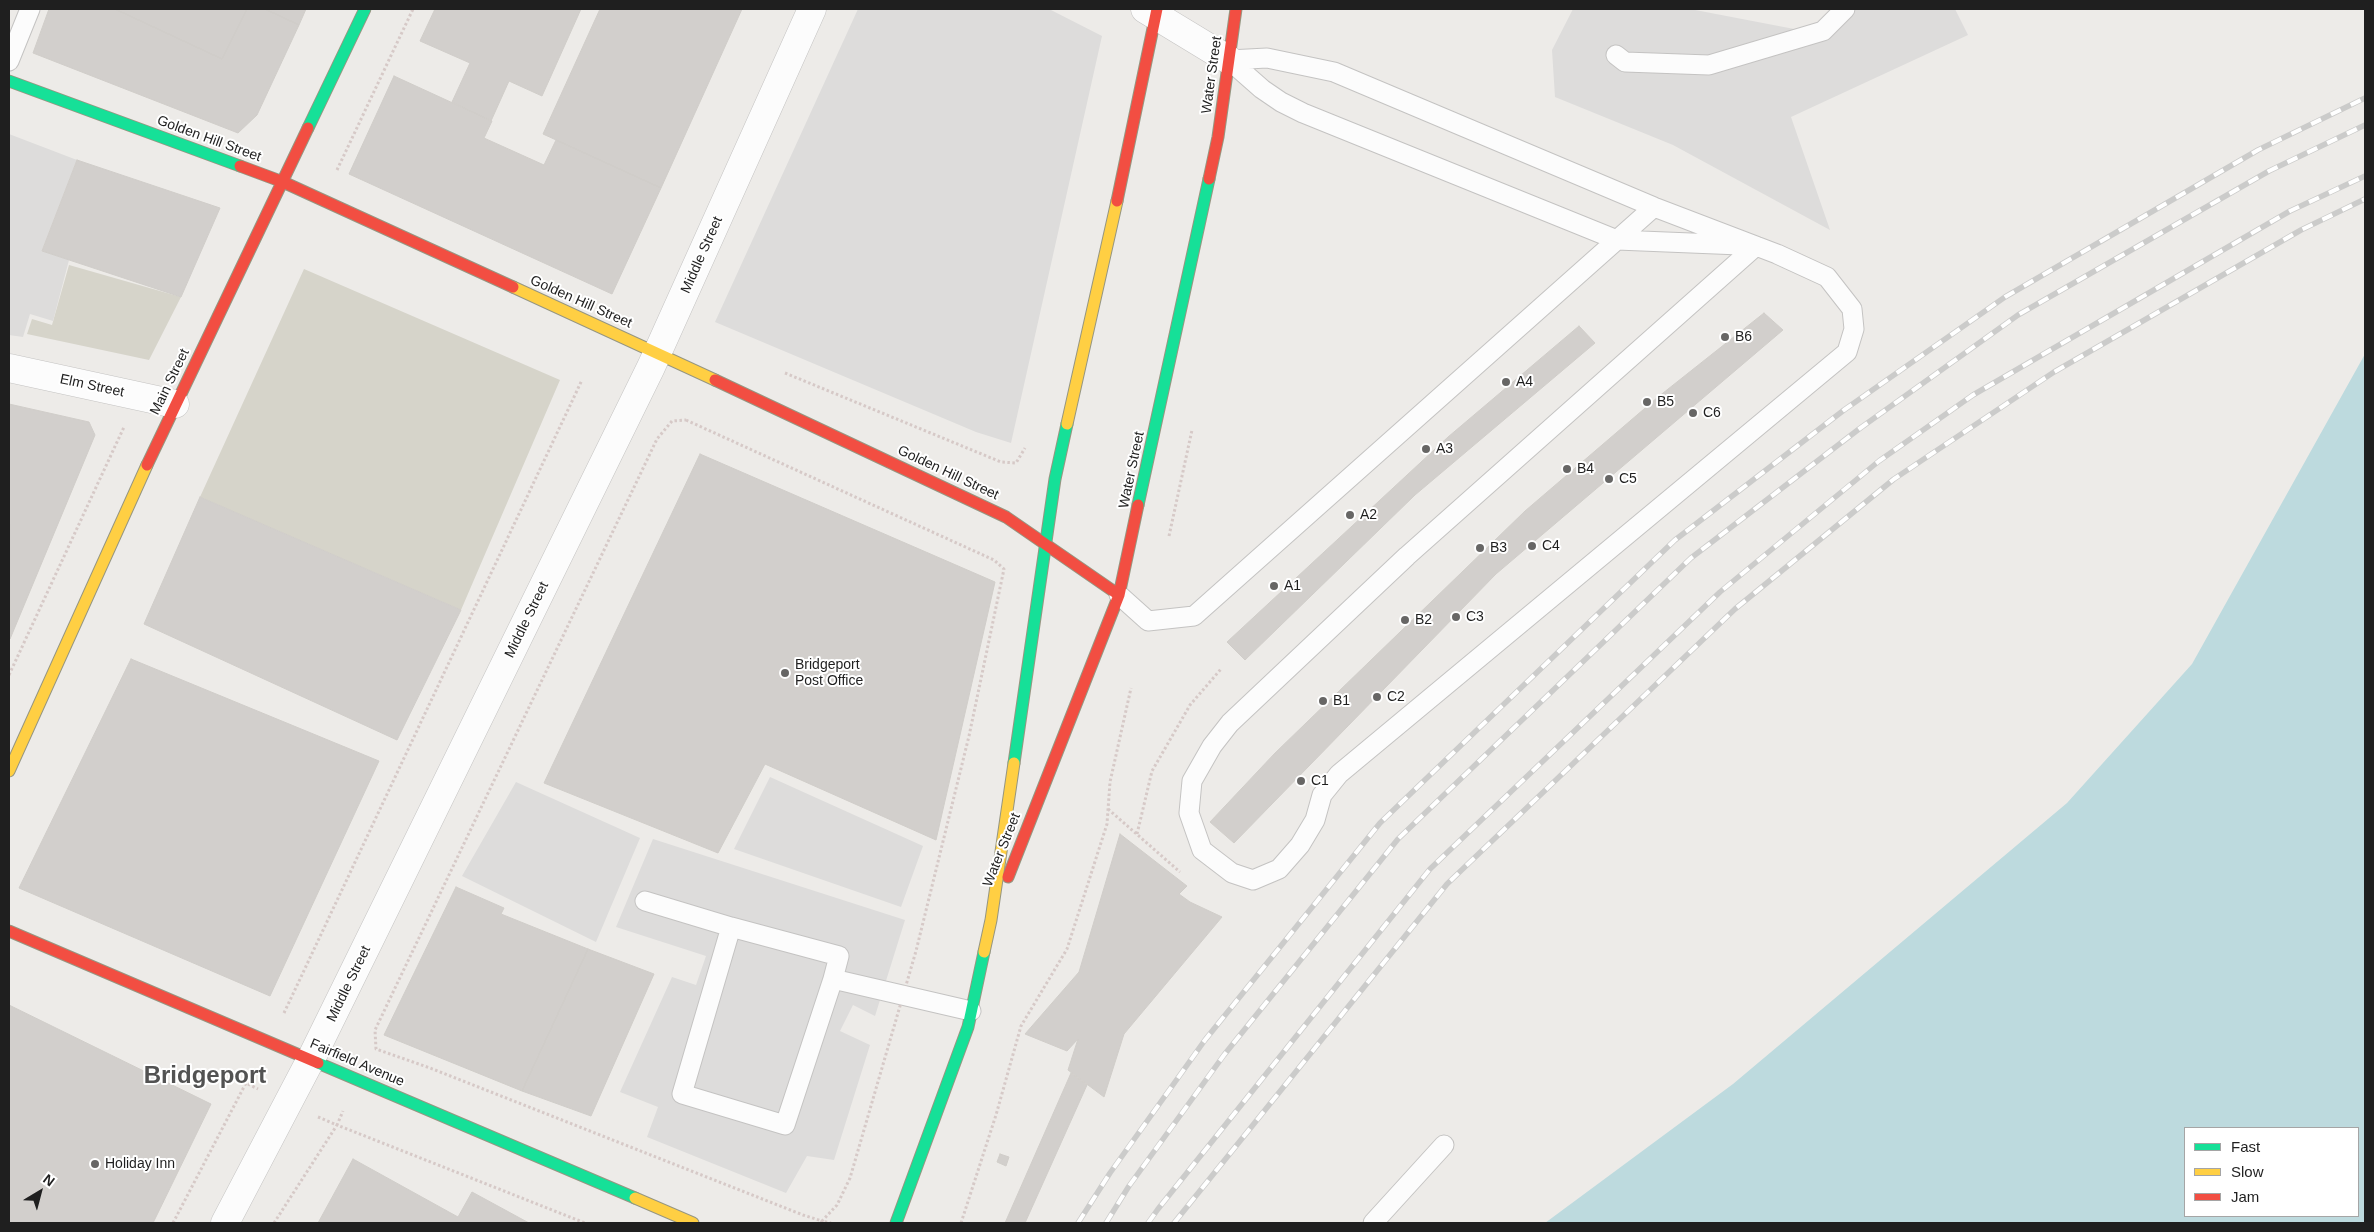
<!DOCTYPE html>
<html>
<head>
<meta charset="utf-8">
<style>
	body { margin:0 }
	#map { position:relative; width:2374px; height:1232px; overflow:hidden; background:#edebe8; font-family:Helvetica,sans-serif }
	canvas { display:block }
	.frame { position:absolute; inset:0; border:10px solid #1f1f1f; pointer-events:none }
	.legend { position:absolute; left:2184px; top:1127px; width:175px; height:90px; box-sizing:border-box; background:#fff; border:1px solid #a5a5a5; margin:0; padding:6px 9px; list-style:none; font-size:15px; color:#1f1f1f }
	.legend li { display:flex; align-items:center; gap:10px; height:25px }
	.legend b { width:25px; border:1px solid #a5a5a5 }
	.north { position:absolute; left:15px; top:1167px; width:50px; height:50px; -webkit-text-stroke:4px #fff; paint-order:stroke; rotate:37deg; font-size:14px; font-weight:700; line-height:20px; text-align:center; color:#1f1f1f }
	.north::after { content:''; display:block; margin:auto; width:18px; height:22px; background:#1f1f1f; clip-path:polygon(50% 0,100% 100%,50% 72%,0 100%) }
</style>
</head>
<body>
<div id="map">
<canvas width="2374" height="1232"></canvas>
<div class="frame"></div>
<ul class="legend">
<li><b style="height:6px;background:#16e098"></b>Fast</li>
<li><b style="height:6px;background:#ffcf43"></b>Slow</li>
<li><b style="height:6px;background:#f24e42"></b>Jam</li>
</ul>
<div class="north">N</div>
</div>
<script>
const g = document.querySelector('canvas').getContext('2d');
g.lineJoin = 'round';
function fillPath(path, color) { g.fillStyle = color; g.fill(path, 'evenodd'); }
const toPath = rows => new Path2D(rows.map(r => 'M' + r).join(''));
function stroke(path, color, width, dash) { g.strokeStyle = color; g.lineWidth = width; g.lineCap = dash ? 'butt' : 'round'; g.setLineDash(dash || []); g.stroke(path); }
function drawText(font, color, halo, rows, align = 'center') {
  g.font = font + ' Helvetica,sans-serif'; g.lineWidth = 4; g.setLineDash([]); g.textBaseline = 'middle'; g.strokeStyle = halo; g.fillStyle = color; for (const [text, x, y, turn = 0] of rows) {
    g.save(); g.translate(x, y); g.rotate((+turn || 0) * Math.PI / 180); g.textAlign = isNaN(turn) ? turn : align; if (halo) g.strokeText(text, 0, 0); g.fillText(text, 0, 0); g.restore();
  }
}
fillPath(toPath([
	[69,265,181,297,149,360,27,334,32,319,52,325],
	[304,269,560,380,461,610,200,497]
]), '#d6d4ca');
fillPath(toPath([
	[858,9,1049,9,1102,36,1011,443,976,432,715,322],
	[1573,9,1690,9,1815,33,1843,9,1955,9,1968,35,1791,117,1830,230,1673,145,1555,97,1552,50],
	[9,134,77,160,42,251,69,260,53,321,30,314,23,337,9,335],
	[770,777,923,846,901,907,734,849],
	[516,782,640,838,596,942,462,876],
	[653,839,905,920,875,1016,853,1005,840,1031,870,1045,834,1160,807,1156,786,1193,647,1137,658,1107,620,1092,672,977,696,985,706,956,616,927]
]), '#dddcdb');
fillPath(toPath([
	[2365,354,2365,1223,1545,1223,1733,1084,2067,803,2192,664],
	[2185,1128,2358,1128,2358,1216,2185,1216]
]), '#bddade');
const building = toPath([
	[49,9,115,9,222,59,247,9,265,9,299,25,257,115,238,133,33,53,49,9],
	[115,9,247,9,222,59,115,9],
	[265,9,306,9,299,25,265,9],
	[435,9,581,9,542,96,509,81,491,121,452,102,470,63,420,41,435,9],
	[600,9,742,9,661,188,543,134,600,9],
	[394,76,492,121,484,138,544,165,556,140,661,188,612,294,349,174,394,76],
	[77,160,220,208,181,297,42,251,77,160],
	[1764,313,1783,330,1496,574,1234,843,1210,822,1275,753,1525,511,1658,397,1764,313],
	[1579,326,1595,343,1415,495,1245,660,1227,642,1448,437,1579,326],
	[9,404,89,422,95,435,10,639,9,404],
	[700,454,995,582,936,840,765,764,718,853,544,783,700,454],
	[200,497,461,610,397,740,144,624,200,497],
	[131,659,379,761,270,996,19,888,131,659],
	[1120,834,1187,886,1179,894,1190,902,1222,917,1124,1034,1104,1097,1068,1070,1078,1039,1067,1051,1025,1034,1079,972,1120,834],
	[456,887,504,908,501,914,588,949,522,1091,384,1035,456,887],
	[588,949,654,974,591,1116,522,1091,588,949],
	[9,1005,211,1104,153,1223,9,1223,9,1005],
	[1071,1073,1087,1085,1025,1223,1005,1223,1071,1073],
	[1000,1154,1009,1157,1006,1166,997,1162,1000,1154],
	[353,1159,458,1217,472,1192,529,1223,318,1223,353,1159]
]);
fillPath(building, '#d2cfcc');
stroke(building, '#d0cdc9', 1);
const lane = toPath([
	[1616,55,1625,62,1709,65,1823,31,1845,9],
	[1229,60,1267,58,1334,72,1654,207,1777,254,1827,277,1852,309,1854,329,1847,352,1339,774,1322,795,1315,820,1300,845,1279,869,1253,880,1232,873,1202,850,1189,813,1192,781,1212,746,1230,723,1407,556,1756,246],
	[1229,60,1262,89,1281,102,1303,113,1617,240,1740,245],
	[9,61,30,9],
	[1119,595,1148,621,1194,616,1654,207],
	[645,901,731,927,682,1094,785,1125,833,979,971,1011],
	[731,927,839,956,833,979],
	[1373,1223,1444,1145]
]);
const street = toPath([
	[1145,9,1229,60],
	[9,368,175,404],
	[225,1223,311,1059,651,367,812,9]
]);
const fast = toPath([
	[9,81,240,166],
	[308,128,365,9],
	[1138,505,1209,179],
	[1014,763,1055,479,1067,424],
	[318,1063,635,1198],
	[896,1223,968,1027,984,952]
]);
const slow = toPath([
	[513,287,715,380],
	[1067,424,1117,201],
	[9,771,147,465],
	[984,952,991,920,1014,763],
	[635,1198,693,1223]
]);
const jam = toPath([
	[240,166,283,182,513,287],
	[1209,179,1218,137,1236,9],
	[1117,201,1157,9],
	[715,380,1006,517,1119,595],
	[147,465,308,128],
	[1008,877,1119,595,1138,505],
	[9,931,318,1063]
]);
stroke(lane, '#c4c3c2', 21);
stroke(street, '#c4c3c2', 29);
stroke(fast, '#969681', 13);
stroke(slow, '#969681', 13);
stroke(jam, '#969681', 13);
stroke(toPath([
	[337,170,413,9],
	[785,373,1001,462,1016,463,1025,448],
	[686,420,994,560,1004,569,969,736,916,951,850,1178,837,1205,822,1221,803,1215,430,1068,376,1049,375,1030,657,439,672,421,686,420],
	[1169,536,1192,430],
	[9,675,124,427],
	[1108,809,1180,872],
	[1137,834,1152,771,1190,705,1221,669],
	[284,1013,582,380],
	[318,1117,337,1125,343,1111],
	[173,1223,246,1083,258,1089],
	[274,1223,337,1125,585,1223],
	[821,1223,822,1221,831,1223],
	[961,1223,996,1115,1021,1026,1067,949,1107,824,1110,782,1131,688]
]), '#d6c9c7', 3, [2.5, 2.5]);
stroke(lane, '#fcfcfc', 19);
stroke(street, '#fcfcfc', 28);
stroke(fast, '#16e098', 11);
stroke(slow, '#ffcf43', 11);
stroke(jam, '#f24e42', 11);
const rail = toPath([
	[1078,1223,1110,1173,1205,1040,1380,823,1675,540,1844,410,2005,297,2258,150,2365,98],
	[1106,1223,1129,1186,1224,1055,1398,839,1691,558,1859,429,2018,315,2269,171,2365,125],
	[1148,1223,1158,1209,1430,869,1720,592,1879,461,1973,395,2290,211,2365,176],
	[1174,1223,1447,884,1735,609,1894,479,2054,372,2301,230,2365,199]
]);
stroke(rail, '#cbcbca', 5.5);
stroke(rail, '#fff', 4, [11]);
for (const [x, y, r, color] of [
	[1725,337,5,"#676665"],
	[1506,382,5,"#676665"],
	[1647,402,5,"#676665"],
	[1693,413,5,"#676665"],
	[1426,449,5,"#676665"],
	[1567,469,5,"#676665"],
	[1609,479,5,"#676665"],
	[1350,515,5,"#676665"],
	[1532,546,5,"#676665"],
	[1480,548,5,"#676665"],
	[1274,586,5,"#676665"],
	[1456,617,5,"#676665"],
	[1405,620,5,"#676665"],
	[785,673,5,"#676665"],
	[1377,697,5,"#676665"],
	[1323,701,5,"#676665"],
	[1301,781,5,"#676665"],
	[95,1164,5,"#676665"]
]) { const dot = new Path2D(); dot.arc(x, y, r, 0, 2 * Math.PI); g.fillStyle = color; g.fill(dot); stroke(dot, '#fff', 2); }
drawText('14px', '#1f1f1f', '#fff', [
	["Water Street",1212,75,-82],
	["Golden Hill Street",209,139,20],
	["Middle Street",702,255,-66],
	["Golden Hill Street",581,302,24],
	["Main Street",170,382,-64],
	["Elm Street",92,386,12],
	["Water Street",1132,470,-78],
	["Golden Hill Street",948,473,25],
	["Middle Street",527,620,-64],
	["Water Street",1002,850,-68],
	["Middle Street",349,984,-64],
	["Fairfield Avenue",357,1063,23]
]);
drawText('14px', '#1f1f1f', '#fff', [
	["B6",1735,337],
	["A4",1516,382],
	["B5",1657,402],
	["C6",1703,413],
	["A3",1436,449],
	["B4",1577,469],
	["C5",1619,479],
	["A2",1360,515],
	["C4",1542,546],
	["B3",1490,548],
	["A1",1284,586],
	["C3",1466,617],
	["B2",1415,620],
	["Bridgeport",795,665],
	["Post Office",795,681],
	["C2",1387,697],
	["B1",1333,701],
	["C1",1311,781],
	["Holiday Inn",105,1164]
], 'left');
drawText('bold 24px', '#525252', '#fff', [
	["Bridgeport",205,1076]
]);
</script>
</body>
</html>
